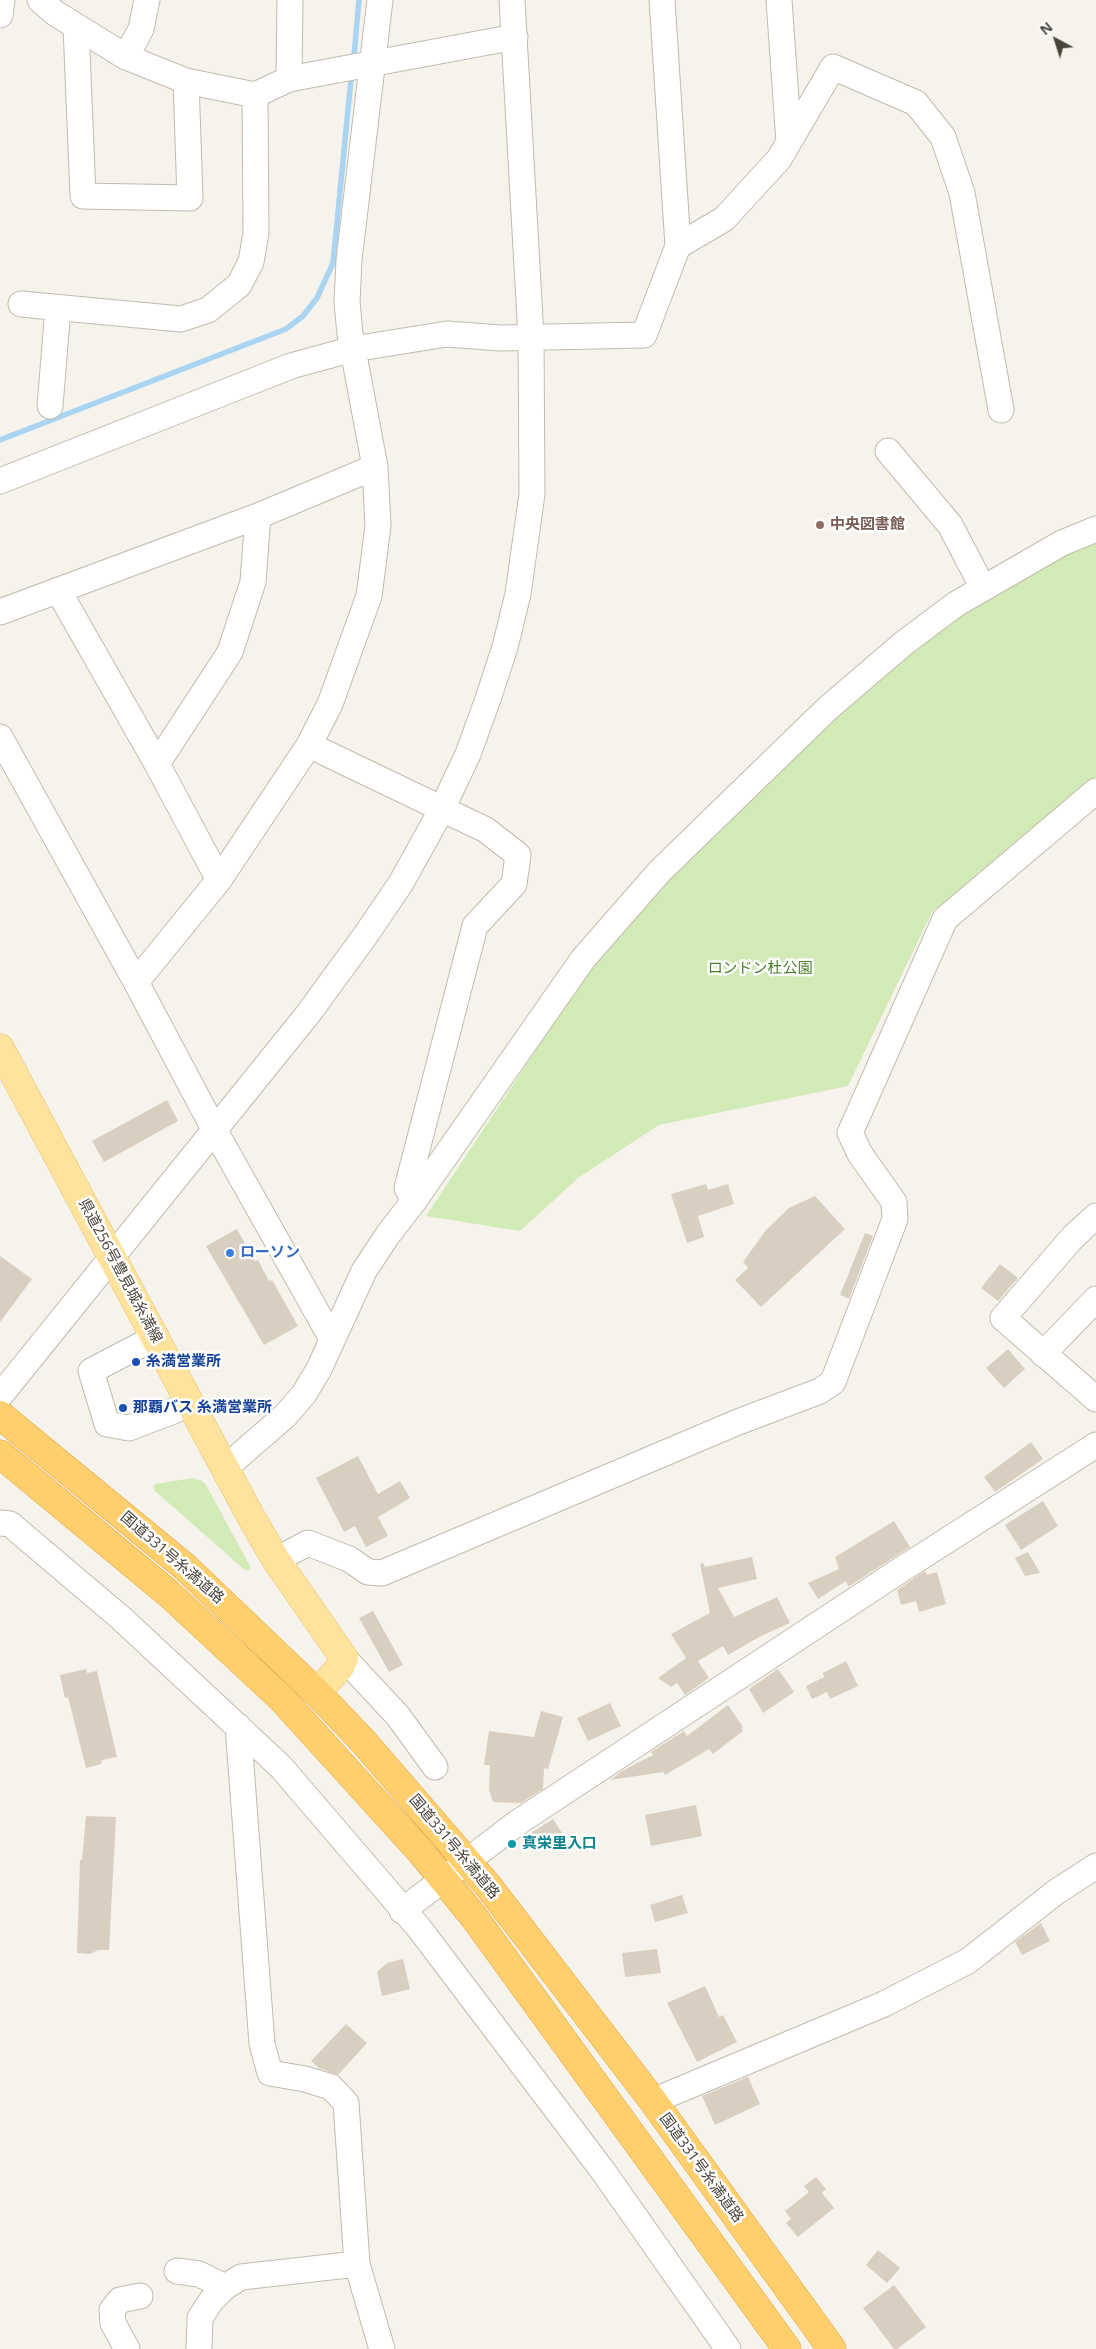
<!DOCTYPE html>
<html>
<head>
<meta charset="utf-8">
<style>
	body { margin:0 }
	#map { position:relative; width:1096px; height:2349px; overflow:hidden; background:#f6f3ec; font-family:"Open Sans",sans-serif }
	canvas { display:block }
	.north { position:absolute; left:1031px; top:15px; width:50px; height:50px; -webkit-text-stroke:4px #fff; paint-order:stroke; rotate:320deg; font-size:14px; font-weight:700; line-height:20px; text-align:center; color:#4b4439 }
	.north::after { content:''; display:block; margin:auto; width:18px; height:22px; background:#4b4439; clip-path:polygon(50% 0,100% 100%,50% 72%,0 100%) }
</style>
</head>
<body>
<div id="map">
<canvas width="1096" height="2349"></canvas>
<div class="north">N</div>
</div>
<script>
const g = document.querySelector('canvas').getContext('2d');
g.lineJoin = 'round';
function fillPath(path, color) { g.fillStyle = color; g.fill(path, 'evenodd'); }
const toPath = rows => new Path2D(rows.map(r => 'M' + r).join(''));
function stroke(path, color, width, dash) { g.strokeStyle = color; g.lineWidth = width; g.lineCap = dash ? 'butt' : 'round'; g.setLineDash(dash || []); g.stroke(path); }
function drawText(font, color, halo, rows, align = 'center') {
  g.font = font + ' "Open Sans","Noto Sans JP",sans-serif'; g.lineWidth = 5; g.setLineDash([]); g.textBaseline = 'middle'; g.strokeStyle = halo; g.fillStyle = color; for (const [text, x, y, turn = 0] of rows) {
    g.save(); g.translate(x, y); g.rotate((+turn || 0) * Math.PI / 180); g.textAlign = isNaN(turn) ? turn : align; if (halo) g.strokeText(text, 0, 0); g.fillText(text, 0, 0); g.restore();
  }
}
fillPath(toPath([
	[1096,537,1096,780,932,912,848,1086,659,1125,578,1178,520,1231,426,1216,591,967,704,835,915,641],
	[193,1478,202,1481,206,1485,251,1568,246,1571,155,1491,154,1487,155,1484]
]), '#d2eab5');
stroke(toPath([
	[354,56,359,0],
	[0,440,286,329,303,316,317,298,333,263,351,79]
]), '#a9d4f2', 5.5);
fillPath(toPath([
	[167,1100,178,1121,104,1162,92,1141],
	[706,1184,708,1190,728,1184,734,1204,698,1216,704,1237,687,1243,671,1194],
	[815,1196,845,1229,761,1307,735,1280,748,1268,743,1262,766,1230,789,1208],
	[237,1229,255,1261,258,1260,269,1281,272,1280,298,1326,264,1345,206,1246],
	[865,1233,873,1236,849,1299,840,1295],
	[0,1256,32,1279,0,1322],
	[1000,1264,1018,1278,998,1301,981,1288],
	[1008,1349,1025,1369,1004,1388,986,1368],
	[1031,1442,1043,1459,995,1492,984,1477],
	[358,1456,378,1494,400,1481,410,1498,378,1517,388,1536,366,1547,355,1526,344,1532,316,1478],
	[1043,1501,1058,1526,1021,1550,1005,1525],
	[894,1521,910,1547,848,1587,846,1581,818,1599,808,1583,839,1569,835,1557],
	[1028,1552,1040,1573,1025,1576,1015,1558],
	[752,1557,757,1579,718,1588,734,1617,777,1597,790,1623,761,1636,728,1655,723,1646,698,1661,709,1678,685,1695,677,1683,671,1687,658,1678,686,1658,671,1634,710,1613,700,1564,703,1563,705,1567],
	[925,1571,927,1575,937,1572,946,1604,919,1612,916,1601,901,1605,897,1590],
	[373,1611,403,1665,389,1672,359,1618],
	[846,1661,858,1686,830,1699,827,1692,812,1699,806,1686,824,1677,823,1673],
	[86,1669,87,1673,97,1671,117,1757,102,1760,101,1764,86,1768,68,1697,65,1698,60,1675],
	[778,1669,794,1692,763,1713,749,1689],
	[610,1703,621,1726,588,1741,577,1718],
	[728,1705,743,1727,741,1728,743,1731,713,1754,709,1749,665,1775,663,1772,610,1780,622,1771,653,1755,651,1752,684,1731,687,1736],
	[541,1711,563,1717,548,1769,544,1768,543,1789,521,1803,493,1802,489,1790,490,1765,484,1765,489,1731,534,1737],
	[696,1805,702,1836,651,1846,645,1815],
	[86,1816,116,1817,109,1950,98,1950,90,1954,77,1953,80,1860,82,1860],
	[553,1819,562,1833,535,1850,526,1836],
	[682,1895,688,1913,655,1922,650,1905],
	[1041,1923,1050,1941,1022,1955,1015,1942],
	[657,1949,661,1973,625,1977,622,1953],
	[403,1959,410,1989,382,1996,377,1972,387,1963],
	[705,1986,719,2017,723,2015,737,2042,697,2062,667,2003],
	[346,2024,367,2043,338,2075,319,2068,311,2061],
	[748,2077,760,2104,715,2125,702,2096],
	[816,2177,826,2189,822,2193,834,2208,798,2237,786,2223,791,2219,785,2211,809,2192,804,2186],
	[878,2250,900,2268,887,2283,866,2265],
	[894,2285,926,2327,897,2349,894,2349,863,2308]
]), '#d8cfc1');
const minor = toPath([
	[40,0,55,13,126,57,186,81,255,95,289,79,515,37],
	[779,0,789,142],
	[0,15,2,0],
	[76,26,83,196,190,198,186,81],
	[126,57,141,29,147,0],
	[289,79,290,0],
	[678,246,724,219,779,159,833,67,916,103,943,137,962,193,1001,410],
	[21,304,181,319,208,310,239,285,251,262,256,233,255,95],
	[50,406,58,308],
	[888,451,950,525,983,588],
	[0,481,291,366,353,349,447,334,500,338,644,335,678,246,662,0],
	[58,590,157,764,219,880],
	[0,612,258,516,375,467],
	[0,737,136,982,214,1129,332,1339],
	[309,745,486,830,518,855,514,884,475,926,407,1188,414,1201],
	[157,764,230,652,253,582,258,516],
	[136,982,219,880,309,745,330,704,369,596,378,526,375,467,350,334,347,302,349,260,380,0],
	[1096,1216,1073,1237,1003,1318,1096,1399],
	[156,1337,91,1371,107,1424,129,1428,176,1410,190,1402],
	[1043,1354,1096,1299],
	[0,1396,308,1014,365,936,401,883,442,809,468,754,488,699,505,647,518,594,532,494,531,337,512,0],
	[225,1468,285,1416,304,1394,319,1369,364,1271,387,1236,414,1201,583,959,660,871,828,708,904,643,956,604,1062,543,1096,529],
	[0,1523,10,1524,121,1618,281,1767,419,1928,603,2171,728,2349],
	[276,1560,308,1543,349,1559,368,1572,382,1573,738,1422,820,1391,833,1382,895,1219,894,1202,860,1154,850,1133,945,919,1096,791],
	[344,1658,398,1716,435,1767],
	[238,1726,262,2044,270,2073,305,2079,331,2087,346,2103,357,2264,382,2349],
	[402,1911,517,1823,896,1573,1096,1445],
	[653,2101,884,2004,968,1961,1056,1892,1096,1866],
	[177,2271,199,2274,225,2287],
	[127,2349,113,2323,112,2310,120,2300,140,2296],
	[199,2349,200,2318,211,2301,225,2287,241,2277,357,2264]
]);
const major = toPath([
	[0,1048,251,1517,276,1560,344,1658,340,1667,317,1693]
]);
const highway = toPath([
	[0,1415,185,1567,317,1693,362,1740,489,1887,653,2101,832,2349],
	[0,1454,168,1593,282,1699,421,1852,474,1917,787,2349]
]);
stroke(minor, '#c2bbae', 27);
stroke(major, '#e6c16a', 29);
stroke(highway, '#e0a43c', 29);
stroke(minor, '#fff', 25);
stroke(major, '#ffe39c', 28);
stroke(highway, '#ffcf6e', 28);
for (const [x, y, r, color] of [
	[820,525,5,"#8d6e63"],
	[230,1253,5,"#3f7fe0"],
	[136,1362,5,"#1a4fb4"],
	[123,1408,5,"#1a4fb4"],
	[512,1844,5,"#0f9aa8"]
]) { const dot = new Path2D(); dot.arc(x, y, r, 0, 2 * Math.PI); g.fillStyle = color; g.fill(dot); stroke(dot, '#fff', 2); }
drawText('bold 15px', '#785e54', '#fff', [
	["中央図書館",830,525]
], 'left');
drawText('15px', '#4a7f2a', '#fff', [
	["ロンドン杜公園",760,969]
]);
drawText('bold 15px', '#366cbe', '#fff', [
	["ローソン",240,1253]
], 'left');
drawText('15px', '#4b4439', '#fff', [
	["県道256号豊見城糸満線",120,1271,62],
	["国道331号糸満道路",172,1558,41],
	["国道331号糸満道路",454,1847,50],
	["国道331号糸満道路",701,2168,54]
]);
drawText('bold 15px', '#164399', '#fff', [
	["糸満営業所",146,1362],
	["那覇バス 糸満営業所",133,1408]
], 'left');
drawText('bold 15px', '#0d838f', '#fff', [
	["真栄里入口",522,1844]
], 'left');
</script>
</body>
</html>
